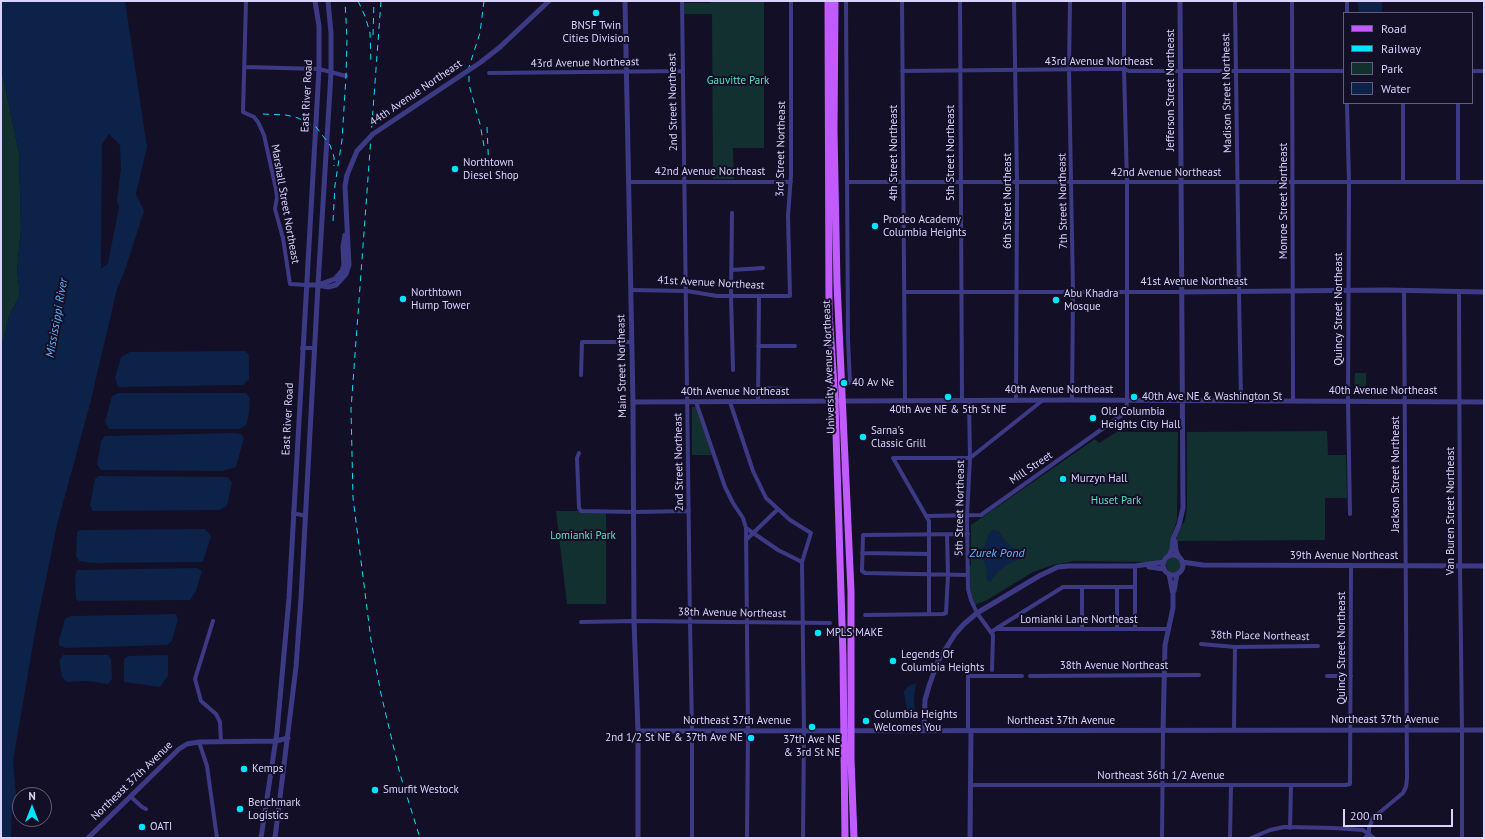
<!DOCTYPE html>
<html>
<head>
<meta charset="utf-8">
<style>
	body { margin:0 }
	#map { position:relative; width:1485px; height:839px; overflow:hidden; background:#130f26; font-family:"PT Sans",sans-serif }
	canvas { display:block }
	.frame { position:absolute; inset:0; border:2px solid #d9d4ff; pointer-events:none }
	.legend { position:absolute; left:1343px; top:12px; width:130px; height:92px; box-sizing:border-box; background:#130f26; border:1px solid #625e7d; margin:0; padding:5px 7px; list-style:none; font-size:12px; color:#d9d4ff }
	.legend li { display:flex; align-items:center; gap:8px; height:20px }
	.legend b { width:20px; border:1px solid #625e7d }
	.north { position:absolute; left:12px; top:787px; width:40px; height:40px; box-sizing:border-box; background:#130f26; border:1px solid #625e7d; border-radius:50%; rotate:0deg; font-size:11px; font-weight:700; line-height:16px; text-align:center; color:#d9d4ff }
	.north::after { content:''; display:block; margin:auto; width:14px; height:18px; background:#00e5ff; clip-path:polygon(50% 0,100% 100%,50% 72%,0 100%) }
	.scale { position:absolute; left:1343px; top:809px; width:110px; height:18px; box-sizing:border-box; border:2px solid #d9d4ff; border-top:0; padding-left:5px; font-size:12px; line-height:14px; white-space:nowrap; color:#d9d4ff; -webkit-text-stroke:3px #130f26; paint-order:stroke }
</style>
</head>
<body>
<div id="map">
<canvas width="1485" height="839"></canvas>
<div class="frame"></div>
<ul class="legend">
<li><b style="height:5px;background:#c25bff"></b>Road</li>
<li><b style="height:5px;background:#00e5ff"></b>Railway</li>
<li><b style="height:11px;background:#12302f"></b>Park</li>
<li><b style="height:11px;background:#0c2248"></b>Water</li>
</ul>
<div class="north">N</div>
<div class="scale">200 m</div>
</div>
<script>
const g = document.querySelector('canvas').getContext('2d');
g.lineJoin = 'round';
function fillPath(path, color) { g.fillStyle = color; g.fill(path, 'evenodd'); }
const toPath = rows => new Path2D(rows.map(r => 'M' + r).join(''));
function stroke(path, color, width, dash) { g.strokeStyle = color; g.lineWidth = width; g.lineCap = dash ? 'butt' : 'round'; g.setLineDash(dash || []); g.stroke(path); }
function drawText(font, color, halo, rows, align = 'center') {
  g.font = font + ' "PT Sans",sans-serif'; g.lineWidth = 4; g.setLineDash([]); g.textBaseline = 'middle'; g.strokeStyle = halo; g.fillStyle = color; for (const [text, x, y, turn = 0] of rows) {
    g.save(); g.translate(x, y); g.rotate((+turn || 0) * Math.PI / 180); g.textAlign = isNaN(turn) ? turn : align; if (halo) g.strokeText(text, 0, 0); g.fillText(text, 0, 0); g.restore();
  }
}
fillPath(toPath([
	[711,1,764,1,764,148,733,148,734,179,713,179,712,14,683,14,683,3,711,3],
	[1,62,3,77,19,153,21,229,17,271,20,295,9,316,1,350],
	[1355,373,1366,373,1366,391,1354,391],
	[692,407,696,407,712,455,692,455],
	[1327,431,1328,455,1346,455,1347,498,1325,498,1325,540,1176,541,1177,534,1185,520,1187,508,1187,432],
	[1117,432,1178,432,1177,520,1171,538,1170,550,1168,556,1158,561,1144,563,1142,562,1075,561,1053,565,1033,572,987,600,975,605,970,591,969,568,971,565,971,525,1095,439,1099,443],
	[556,511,606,511,606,604,567,604],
	'1166 565a8 8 0 1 1 16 0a8 8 0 1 1-16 0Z'
]), '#12302f');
fillPath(toPath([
	[1,1,125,1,147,147,136,194,144,211,125,270,117,289,90,404,57,525,36,627,13,761,16,795,12,807,11,838,1,838,1,350,9,316,20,295,17,271,21,229,19,153,3,77,1,62],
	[109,134,120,145,121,168,117,200,119,207,108,263,101,269,102,144],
	[1357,1,1382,1,1382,13,1359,13],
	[245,351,249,355,249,379,243,385,118,387,115,378,121,357,130,352],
	[118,393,246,393,250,398,249,413,246,425,240,429,109,429,105,422,112,396],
	[233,433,241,434,244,438,236,467,223,471,101,470,97,464,101,441,105,436],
	[99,476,227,477,232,482,227,506,220,510,93,511,90,505,95,479],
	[205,529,211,536,203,562,92,563,79,561,76,556,77,532,81,530],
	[992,530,999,531,1005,541,1022,556,1018,560,1008,564,999,571,990,582,986,580,987,571,982,557,983,548,986,543,988,534],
	[197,568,202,571,196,591,190,600,79,601,76,599,75,576,77,570],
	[176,614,178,619,172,641,167,645,65,648,59,645,59,640,65,619,71,616],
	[63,655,108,655,111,659,112,679,108,684,87,681,67,682,62,677,59,661],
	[168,655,168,676,160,687,124,682,124,659,128,656],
	[916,683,914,698,915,717,909,719,905,718,907,709,904,692,908,686]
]), '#0c2248');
stroke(toPath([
	[246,1,243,112,254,117,258,122,264,135,276,189,277,197,275,209,283,238,290,284,306,285],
	[682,1,690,621,692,731,692,838],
	[846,1,848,339,850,383],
	[902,1,905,401],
	[960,1,962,401],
	[1014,1,1017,183,1016,401],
	[1070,1,1069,70,1073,292,1072,400],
	[1235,1,1239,292,1241,400],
	[1292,1,1293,400],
	[1347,13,1347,1],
	[245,67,319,69,346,76],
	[902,71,1097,69,1124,69,1129,71,1344,71],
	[1472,71,1484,71],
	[489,73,682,71],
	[1347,103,1349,183,1348,401,1350,514],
	[1403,103,1403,182],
	[1458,103,1458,182],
	[629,182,791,182],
	[847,182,1484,182],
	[732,213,731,296,733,370],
	[731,270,763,268],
	[631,290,687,291,717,296,790,296,788,216,791,175,791,1],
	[904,292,1183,292],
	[1459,292,1460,566,1462,730,1462,838],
	[758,346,795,346],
	[302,348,315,348],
	[581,375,582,342,632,342],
	[758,388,789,389],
	[969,401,970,458,967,516,968,589,971,600,977,613,993,635,992,670],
	[696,402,725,487,733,503,743,518,746,528,778,550,802,562],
	[730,402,753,471,766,498,790,520,811,533,802,562,804,731,803,838],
	[758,402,759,296],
	[579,453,577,458,579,508,581,511,634,512,689,511],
	[893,458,970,458,1043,400],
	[893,458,929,521,929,614],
	[293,513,306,516],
	[927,516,981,515,1126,412,1127,400,1127,183,1124,69,1124,1],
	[746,528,748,731,747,838],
	[968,534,863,535,862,571,865,573,968,575],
	[746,540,778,509],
	[862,553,929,554],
	[1135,566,1135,629],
	[1082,587,1082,629],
	[1117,587,1117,629],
	[865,615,943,614,946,613,948,575,947,534],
	[213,621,195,679,201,701,216,714,220,722,221,742],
	[581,622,634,621,830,623],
	[997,628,1063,587,1135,587],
	[991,632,996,629,1169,629],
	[1201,644,1235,647,1318,646],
	[1030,676,1199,675],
	[1327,676,1351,676],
	[1234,730,1235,647],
	[968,731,968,676,1022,676],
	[199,742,207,766,217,838],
	[971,785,1346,785,1350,784,1351,566],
	[130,796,142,807,146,809],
	[1290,828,1291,785],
	[1162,838,1163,731],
	[1230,838,1231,785],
	[1251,838,1270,830,1284,827,1334,828,1363,830,1374,838],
	[1365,838,1369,834,1369,828,1373,818,1403,793,1406,787,1407,778,1404,290]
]), '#3d3a85', 4);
stroke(toPath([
	[625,1,633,402,634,621,638,731,638,838],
	[500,47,549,1],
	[306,285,318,285,328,287,336,285,346,274,349,265,345,186,347,175],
	[318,285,335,279,342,271,344,265,343,247,345,235],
	[1183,292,1386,290,1484,292],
	[633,402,1072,400,1484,402],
	[1175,541,1176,551,1179,557],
	'1163 565a10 10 0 1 1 20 0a10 10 0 1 1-20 0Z',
	[1169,556,1172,549,1173,539,1179,525,1183,508,1180,1],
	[1182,562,1203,565,1484,566],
	[1149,567,1164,569],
	[1174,591,1177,574],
	[638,731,1484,730],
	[924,731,925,700,929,686,938,661,955,634,964,624,977,613,1039,576,1058,567,1068,566,1135,566,1164,562],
	[1163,731,1165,645,1173,608,1173,594,1169,574],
	[88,838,179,749,187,744,199,742,276,741,288,738],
	[261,838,277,732,289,598,319,69,319,26,315,1],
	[275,838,296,667,301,598,318,285,331,73,331,33,328,1],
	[970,838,971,731]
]), '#3d3a85', 5);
stroke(toPath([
	[828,1,829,313,835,401,843,656,845,838],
	[835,1,834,131,837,284,851,591,851,759,854,838]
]), '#c25bff', 7);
stroke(toPath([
	[358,1,365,16,370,33,371,63],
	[381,1,351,409,353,498,371,640,381,694,400,774,420,838],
	[484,1,480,33,469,67,469,85,480,124,484,146],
	[373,35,374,1],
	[263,114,286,115,298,118,316,127,330,145,334,157,334,166],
	[487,127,489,172],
	[333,221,335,185,342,140,346,76,347,39,345,1]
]), '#00e5ff', 1, [6, 5]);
stroke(toPath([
	[347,175,357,151,373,134,481,62,500,47]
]), '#3d3a85', 5);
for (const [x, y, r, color] of [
	[596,13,4,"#00e5ff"],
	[455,169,4,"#00e5ff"],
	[875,226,4,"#00e5ff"],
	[403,299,4,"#00e5ff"],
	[1056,300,4,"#00e5ff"],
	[844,383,4,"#00e5ff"],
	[948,397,4,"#00e5ff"],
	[1134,397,4,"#00e5ff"],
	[1093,418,4,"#00e5ff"],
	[863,437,4,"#00e5ff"],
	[1063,479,4,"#00e5ff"],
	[818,633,4,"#00e5ff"],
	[893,661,4,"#00e5ff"],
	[866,721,4,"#00e5ff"],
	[812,727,4,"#00e5ff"],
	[751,738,4,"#00e5ff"],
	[244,769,4,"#00e5ff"],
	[375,790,4,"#00e5ff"],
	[240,809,4,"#00e5ff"],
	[142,827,4,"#00e5ff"]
]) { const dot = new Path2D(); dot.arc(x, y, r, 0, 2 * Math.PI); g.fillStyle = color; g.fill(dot); stroke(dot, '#130f26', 1.5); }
drawText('11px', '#d9d4ff', '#130f26', [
	["BNSF Twin",596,26,"center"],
	["Cities Division",596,39,"center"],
	["Northtown",463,163],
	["Diesel Shop",463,176],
	["Prodeo Academy",883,220],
	["Columbia Heights",883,233],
	["Northtown",411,293],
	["Hump Tower",411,306],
	["Abu Khadra",1064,294],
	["Mosque",1064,307],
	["40 Av Ne",852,383],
	["40th Ave NE & Washington St",1142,397],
	["40th Ave NE & 5th St NE",948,410,"center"],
	["Old Columbia",1101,412],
	["Heights City Hall",1101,425],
	["Sarna's",871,431],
	["Classic Grill",871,444],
	["Murzyn Hall",1071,479],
	["MPLS MAKE",826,633],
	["Legends Of",901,655],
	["Columbia Heights",901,668],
	["Columbia Heights",874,715],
	["Welcomes You",874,728],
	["2nd 1/2 St NE & 37th Ave NE",743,738,"right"],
	["37th Ave NE",812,740,"center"],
	["& 3rd St NE",812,753,"center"],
	["Kemps",252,769],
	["Smurfit Westock",383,790],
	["Benchmark",248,803],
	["Logistics",248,816],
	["OATI",150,827]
], 'left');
drawText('11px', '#d9d4ff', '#130f26', [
	["43rd Avenue Northeast",1099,62],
	["43rd Avenue Northeast",585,63,-1],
	["Jefferson Street Northeast",1171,90,-90],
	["44th Avenue Northeast",416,93,-34],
	["Madison Street Northeast",1227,93,-91],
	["East River Road",307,96,-87],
	["2nd Street Northeast",673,102,-91],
	["3rd Street Northeast",781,149,-89],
	["4th Street Northeast",894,153,-90],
	["5th Street Northeast",951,153,-90],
	["42nd Avenue Northeast",710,172],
	["42nd Avenue Northeast",1166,173],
	["6th Street Northeast",1008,201,-90],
	["7th Street Northeast",1063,201,-91],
	["Monroe Street Northeast",1284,201,-90],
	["Marshall Street Northeast",285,204,80],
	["41st Avenue Northeast",1194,282],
	["41st Avenue Northeast",711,283,3],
	["Quincy Street Northeast",1339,309,-90],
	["Main Street Northeast",622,366,-91],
	["University Avenue Northeast",829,367,-92],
	["40th Avenue Northeast",1059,390],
	["40th Avenue Northeast",1383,391],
	["40th Avenue Northeast",735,392],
	["East River Road",288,419,-87],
	["2nd Street Northeast",679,462,-91],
	["Mill Street",1031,468,-34],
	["Jackson Street Northeast",1396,474,-90],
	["5th Street Northeast",960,508,-89],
	["Van Buren Street Northeast",1451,511,-90],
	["39th Avenue Northeast",1344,556],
	["38th Avenue Northeast",732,613,1],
	["Lomianki Lane Northeast",1079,620],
	["38th Place Northeast",1260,636,1],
	["Quincy Street Northeast",1342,648,-90],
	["38th Avenue Northeast",1114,666],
	["Northeast 37th Avenue",1385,720],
	["Northeast 37th Avenue",737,721],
	["Northeast 37th Avenue",1061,721],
	["Northeast 36th 1/2 Avenue",1161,776],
	["Northeast 37th Avenue",132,781,-44]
]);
drawText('11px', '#5fe0c0', '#130f26', [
	["Gauvitte Park",738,81],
	["Huset Park",1116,501],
	["Lomianki Park",583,536]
]);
drawText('italic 12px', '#62b6ff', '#130f26', [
	["Mississippi River",57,318,-80],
	["Zurek Pond",997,554]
]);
</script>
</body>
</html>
